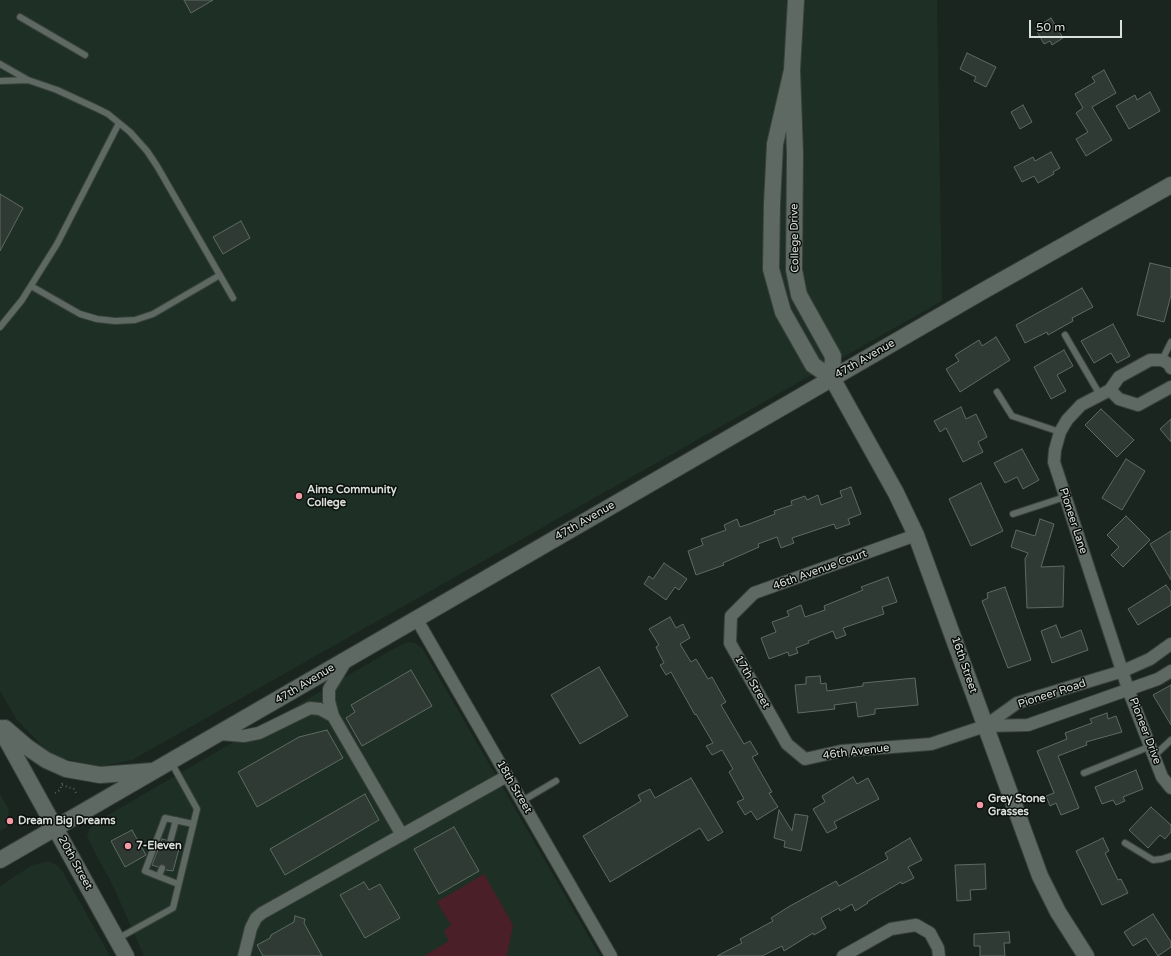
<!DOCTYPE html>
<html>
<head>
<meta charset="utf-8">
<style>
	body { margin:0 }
	#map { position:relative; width:1171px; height:956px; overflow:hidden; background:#1b2520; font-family:"Varela Round",sans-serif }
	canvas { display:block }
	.scale { position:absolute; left:1029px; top:20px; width:93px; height:18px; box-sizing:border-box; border:2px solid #dae0dc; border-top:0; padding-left:5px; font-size:12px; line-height:14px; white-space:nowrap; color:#dae0dc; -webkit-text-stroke:3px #090d0a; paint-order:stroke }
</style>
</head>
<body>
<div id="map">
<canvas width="1171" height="956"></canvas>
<div class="scale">50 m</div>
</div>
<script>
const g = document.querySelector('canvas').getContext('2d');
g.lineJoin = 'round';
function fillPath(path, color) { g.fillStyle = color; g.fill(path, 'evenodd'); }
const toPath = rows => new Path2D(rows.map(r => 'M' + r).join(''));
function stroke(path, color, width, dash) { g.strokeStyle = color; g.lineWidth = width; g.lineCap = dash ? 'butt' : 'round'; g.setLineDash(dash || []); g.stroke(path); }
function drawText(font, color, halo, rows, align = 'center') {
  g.font = font + ' "Varela Round",sans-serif'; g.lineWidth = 3; g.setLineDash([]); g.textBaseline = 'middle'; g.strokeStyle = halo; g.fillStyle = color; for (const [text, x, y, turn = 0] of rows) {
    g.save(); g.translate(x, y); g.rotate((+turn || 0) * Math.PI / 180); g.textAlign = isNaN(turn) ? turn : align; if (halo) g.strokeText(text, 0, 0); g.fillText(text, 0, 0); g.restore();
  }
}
fillPath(toPath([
	[0,0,937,0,942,301,132,760,97,767,51,755,17,720,0,691],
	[408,642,415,643,422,648,600,956,144,956,114,888,91,845,87,835,90,828,96,822,397,647],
	[0,794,9,810,7,827,0,831],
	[48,861,58,866,63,872,110,956,0,956,0,886,31,866]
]), '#1e2f26');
fillPath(toPath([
	[484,874,513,925,507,956,424,956,449,941,444,931,451,925,437,902]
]), '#4b1f27');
const building = toPath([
	[184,0,213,0,191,13,184,0],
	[1051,18,1063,38,1052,45,1050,41,1044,44,1035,28,1051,18],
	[967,53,996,67,986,87,974,81,976,77,960,69,967,53],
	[1104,70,1116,93,1092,107,1112,140,1086,156,1076,139,1088,132,1076,113,1083,108,1075,94,1095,82,1092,77,1104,70],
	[1150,92,1160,111,1129,129,1116,106,1135,95,1137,100,1150,92],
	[1023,105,1032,122,1020,129,1011,112,1023,105],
	[1051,152,1060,168,1053,172,1054,174,1038,183,1034,176,1022,182,1014,167,1033,157,1035,161,1051,152],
	[0,194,23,208,0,251,0,194],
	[241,221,250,238,223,254,213,237,241,221],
	[1150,263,1171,268,1171,295,1164,322,1137,315,1150,263],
	[1082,288,1093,307,1072,318,1073,321,1048,335,1047,332,1025,343,1016,325,1082,288],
	[1113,324,1130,356,1117,363,1111,353,1094,363,1081,341,1113,324],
	[996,337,1010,360,960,392,946,369,959,361,955,355,979,340,982,346,996,337],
	[1064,350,1073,366,1057,375,1066,391,1051,399,1034,367,1064,350],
	[961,407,966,419,976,414,987,437,978,442,983,452,963,462,946,428,940,432,934,421,961,407],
	[1101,409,1134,440,1117,457,1085,425,1101,409],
	[1171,419,1171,442,1160,429,1171,419],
	[1022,449,1039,480,1023,489,1017,477,1005,483,994,463,1022,449],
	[1126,459,1145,471,1122,510,1102,498,1126,459],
	[981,483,1003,531,971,546,949,499,981,483],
	[851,487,861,514,848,519,850,524,836,529,834,524,792,538,794,543,781,548,777,537,758,544,759,547,723,563,724,565,696,575,688,551,703,545,701,539,726,530,724,525,737,519,740,527,749,524,775,514,774,511,792,505,791,501,805,496,807,500,818,495,821,505,842,497,840,491,851,487],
	[1126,516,1150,540,1123,567,1111,555,1119,547,1107,535,1126,516],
	[1040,519,1054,524,1041,567,1064,566,1063,607,1027,608,1025,559,1028,553,1011,547,1016,530,1035,536,1040,519],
	[1171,531,1171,580,1150,544,1171,531],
	[664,563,687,579,679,590,675,587,666,600,644,584,649,576,653,579,664,563],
	[888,577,897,602,882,607,884,614,843,628,846,635,836,639,833,631,808,641,809,643,796,648,798,653,789,656,788,652,769,659,761,638,776,632,772,622,789,616,787,611,801,605,805,617,825,610,824,606,863,590,861,587,888,577],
	[1166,585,1171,592,1171,605,1138,625,1128,609,1166,585],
	[1005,587,1031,660,1008,668,982,601,988,598,987,593,1005,587],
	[670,617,676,628,683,624,690,638,680,644,691,662,696,659,708,679,712,677,726,702,721,705,744,744,750,741,758,754,752,757,772,792,769,793,778,807,757,820,751,811,745,815,737,802,744,799,729,772,733,769,722,750,712,755,706,746,713,743,696,714,695,715,671,672,666,675,660,665,664,663,656,647,659,645,649,629,670,617],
	[1056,625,1061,638,1081,630,1088,650,1052,663,1041,631,1056,625],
	[599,667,628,716,580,744,551,695,599,667],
	[411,670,432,706,362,746,346,718,355,712,351,705,411,670],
	[820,676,821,684,826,683,827,691,863,686,863,683,915,678,918,705,875,709,875,714,858,717,856,702,834,705,835,709,798,713,795,685,806,684,806,677,820,676],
	[1171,685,1171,725,1153,695,1171,685],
	[1107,713,1108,719,1116,716,1122,732,1086,742,1087,745,1058,756,1079,808,1061,815,1056,803,1050,806,1046,796,1054,793,1037,751,1067,739,1065,733,1092,723,1090,719,1107,713],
	[327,730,343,758,257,807,238,772,299,737,327,730],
	[1136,770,1143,789,1123,797,1125,801,1116,805,1113,800,1102,804,1095,787,1136,770],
	[853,777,857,784,868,778,879,799,834,822,837,828,827,833,813,809,825,802,822,796,853,777],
	[691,778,723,832,708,841,700,828,610,882,583,836,641,801,638,795,650,789,655,798,691,778],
	[365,794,379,820,285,875,270,849,365,794],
	[1151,807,1171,825,1171,832,1165,839,1160,835,1148,848,1129,830,1151,807],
	[779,810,792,831,795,814,808,816,801,851,784,847,785,841,774,838,779,810],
	[454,827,479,871,439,894,414,849,454,827],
	[132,830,146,855,125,867,111,841,132,830],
	[910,838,922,860,908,867,914,878,902,884,901,882,867,902,868,903,855,911,852,904,840,911,839,908,821,918,826,928,814,935,813,933,784,951,782,946,762,956,717,956,742,943,740,939,773,921,771,918,790,906,836,881,839,886,888,859,885,853,910,838],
	[1103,838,1109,851,1105,853,1118,880,1121,879,1128,893,1102,905,1076,851,1103,838],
	[162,839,166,840,168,846,172,846,174,843,180,845,173,871,166,870,163,864,158,867,152,865,162,839],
	[985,864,986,889,970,890,971,900,957,901,955,865,985,864],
	[364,882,369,890,380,884,400,918,365,938,340,895,364,882],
	[1153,914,1171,942,1171,947,1158,956,1146,938,1133,946,1124,932,1153,914],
	[295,916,305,919,304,923,322,956,263,956,257,945,270,938,271,935,294,922,295,916],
	[1009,932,1010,943,1004,943,1005,956,980,956,980,946,974,946,974,934,1009,932]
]);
fillPath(building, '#303a34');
stroke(building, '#5f6a64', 1);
const lane = toPath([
	[20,17,85,55],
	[0,64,28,80,57,90,96,108,108,114,130,132,147,151,157,166,233,298],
	[0,81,28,80],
	[31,286,80,314,97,319,115,321,135,320,153,314,220,275],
	[0,327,22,300,57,244,119,123],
	[1065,335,1100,395],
	[1162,360,1171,342],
	[997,392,1012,416,1060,432],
	[1013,514,1065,497],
	[1154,756,1171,740],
	[1084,773,1151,746],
	[522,801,556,781],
	[170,842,176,820],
	[1125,843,1153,860,1162,859,1171,856],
	[159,876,162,868],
	[178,884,145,871,165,818,193,824],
	[117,939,173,908,197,809,171,762]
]);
const street = toPath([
	[1171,368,1169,364,1162,360,1150,360,1119,377,1110,390,1081,405,1067,420,1060,432,1055,450,1054,462,1128,689,1162,777,1171,788],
	[1110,390,1119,399,1138,405,1171,387],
	[916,535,754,593,731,616,730,643,787,744,805,759,841,751,931,744,985,726,1017,703,1123,671,1150,659,1171,644],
	[416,618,611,956],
	[346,661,329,689,329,701,333,716,402,835],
	[985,726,1028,725,1158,679,1171,671],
	[220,734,244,736,259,733,310,708,320,709,333,716],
	[244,956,251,928,256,918,262,913,507,776],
	[843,956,891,929,916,925,930,933,938,948,939,956]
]);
const secondary = toPath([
	[796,0,792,70,795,153,794,270,799,295,833,356,832,378],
	[792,70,775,144,772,204,771,269,783,312,813,365,832,378,896,493,916,535,1040,876,1058,912,1086,956],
	[0,728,126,956],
	[5,728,27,747,46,760,66,769,100,775,152,771],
	[0,860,983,291,1171,185]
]);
stroke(lane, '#39403c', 8);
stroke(street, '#39403c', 14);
stroke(secondary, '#39403c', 18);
stroke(toPath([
	[62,785,74,789,76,793],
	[55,793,60,790,63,781]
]), '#57605b', 2, [1, 3]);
stroke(lane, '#5d6962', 6);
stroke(street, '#5d6962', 12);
stroke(secondary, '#5d6962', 16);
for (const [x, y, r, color] of [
	[299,496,4,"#f49aa6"],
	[980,805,4,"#f49aa6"],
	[10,821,4,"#f49aa6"],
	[128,846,4,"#f49aa6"]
]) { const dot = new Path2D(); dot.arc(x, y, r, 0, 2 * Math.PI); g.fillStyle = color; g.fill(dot); stroke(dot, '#090d0a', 1.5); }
drawText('11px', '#dae0dc', '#090d0a', [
	["College Drive",795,238,-91],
	["47th Avenue",865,359,-30],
	["47th Avenue",585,521,-30],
	["Pioneer Lane",1073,521,72],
	["46th Avenue Court",820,570,-20],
	["16th Street",964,665,71],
	["17th Street",752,682,60],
	["47th Avenue",305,684,-31],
	["Pioneer Road",1052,694,-18],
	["Pioneer Drive",1145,731,69],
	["46th Avenue",856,752,-7],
	["18th Street",514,787,60],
	["20th Street",75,863,61]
]);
drawText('bold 11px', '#dae0dc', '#090d0a', [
	["Aims Community",307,490],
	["College",307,503],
	["Grey Stone",988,799],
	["Grasses",988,812],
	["Dream Big Dreams",18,821],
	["7-Eleven",136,846]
], 'left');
</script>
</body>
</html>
